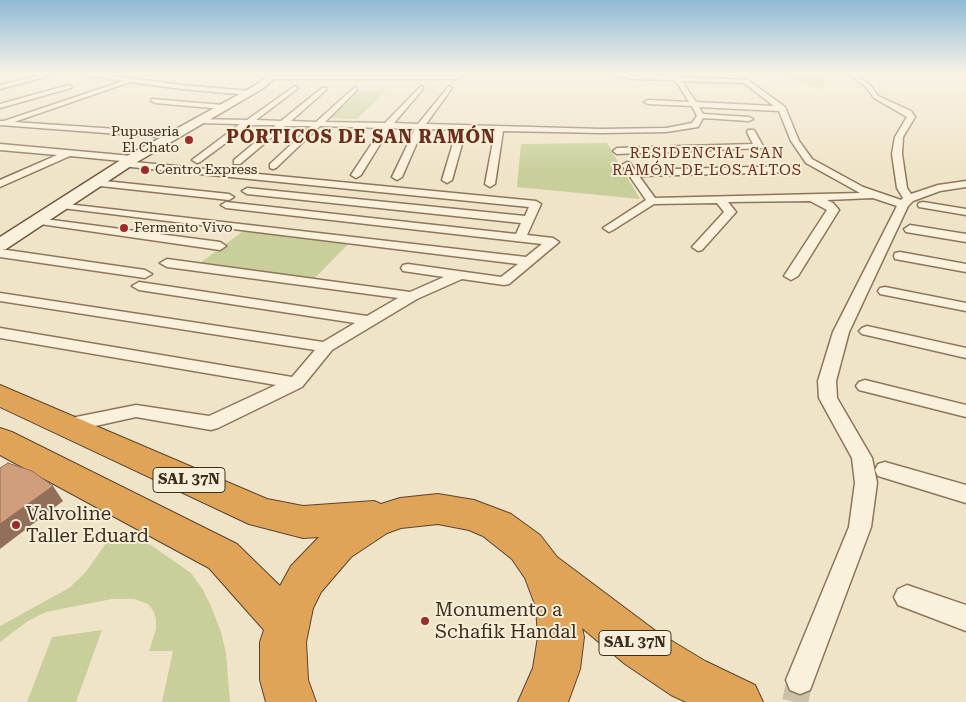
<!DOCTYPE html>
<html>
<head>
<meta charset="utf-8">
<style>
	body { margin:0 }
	canvas { display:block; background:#f0e4c8 }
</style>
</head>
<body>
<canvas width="966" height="702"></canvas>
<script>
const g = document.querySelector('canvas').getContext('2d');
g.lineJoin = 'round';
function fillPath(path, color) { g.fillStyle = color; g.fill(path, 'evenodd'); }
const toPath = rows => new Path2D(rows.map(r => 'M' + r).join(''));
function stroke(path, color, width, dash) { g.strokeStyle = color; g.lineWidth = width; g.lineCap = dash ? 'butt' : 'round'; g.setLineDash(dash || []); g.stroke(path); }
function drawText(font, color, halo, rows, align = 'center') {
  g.font = font + ' "Roboto Serif",serif'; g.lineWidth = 4; g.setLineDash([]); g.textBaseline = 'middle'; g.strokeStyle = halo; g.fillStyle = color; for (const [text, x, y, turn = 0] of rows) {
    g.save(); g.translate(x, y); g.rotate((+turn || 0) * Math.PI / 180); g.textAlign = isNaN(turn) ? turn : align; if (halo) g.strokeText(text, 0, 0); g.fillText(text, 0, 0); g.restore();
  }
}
fillPath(toPath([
	[770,73,827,73,823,89],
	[360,90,386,91,357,119,327,118],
	[607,143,640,199,517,187,521,144],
	[246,229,350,242,314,279,200,263],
	[129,532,145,541,191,573,203,590,211,606,221,632,226,653,230,702,162,702,173,651,149,651,156,629,156,620,154,612,148,604,134,599,112,599,46,612,28,621,0,642,0,626,69,588,86,572,113,533],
	[102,630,76,702,27,702,52,637]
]), '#c9cf9b');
stroke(toPath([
	[795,702,800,680]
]), '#ccc0a6', 26, [26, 12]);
const street = toPath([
	[49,73,60,73,0,89,0,85,49,73],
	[74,73,91,73,181,85,249,91,252,93,249,95,181,89,130,82,14,122,175,133,175,137,172,138,0,125,0,121,4,121,123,81,74,73],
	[456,73,462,73,462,76,456,79,274,79,271,77,274,75,455,75,456,73],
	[608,73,669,76,665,73,672,73,677,77,748,80,785,107,799,141,812,159,863,187,901,200,903,198,897,188,892,154,895,137,907,117,874,98,866,87,847,73,854,73,870,85,878,96,911,111,915,117,903,137,902,154,907,188,911,194,938,185,966,181,966,187,940,191,913,201,908,206,849,332,836,381,837,398,872,458,877,483,871,527,810,690,800,694,790,690,786,680,849,527,855,483,852,458,819,398,818,381,833,332,897,206,873,198,827,200,833,203,839,210,798,276,791,280,784,276,827,210,810,201,728,202,736,212,702,250,698,251,692,247,724,212,717,203,654,204,613,230,609,232,603,228,646,200,622,165,627,162,630,163,635,170,794,166,799,169,794,172,639,176,655,198,860,193,806,163,791,141,779,111,699,107,703,114,749,117,753,119,749,121,703,118,698,127,666,132,602,133,503,131,495,184,490,187,485,184,495,131,466,130,452,180,447,183,442,180,457,130,423,129,402,177,397,180,392,177,415,129,390,128,361,175,356,178,351,175,382,128,320,126,276,168,273,169,270,168,270,164,311,126,285,126,240,164,234,164,234,160,276,125,250,125,200,162,197,163,192,160,240,124,197,123,193,121,194,119,247,120,295,86,298,88,297,89,256,120,281,121,322,88,326,88,326,90,291,121,316,122,355,87,357,88,357,90,325,122,385,123,421,86,423,87,423,89,394,123,418,124,449,86,452,88,426,124,602,129,666,128,692,123,697,116,692,106,648,104,644,102,648,100,689,102,678,84,674,80,632,79,608,73],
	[682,81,744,83,774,106,696,102,682,81],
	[69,85,72,87,71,88,0,108,0,104,69,85],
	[152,99,223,105,227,107,223,109,155,103,151,101,152,99],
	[748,130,754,130,763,146,762,148,617,154,613,151,617,148,753,144,747,132,748,130],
	[0,144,132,156,137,159,132,162,70,156,0,187,0,180,57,155,0,150,0,144],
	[124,161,536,201,541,204,527,235,553,238,559,242,509,284,504,285,462,279,417,299,332,350,302,387,218,428,211,430,136,417,68,432,61,430,59,425,61,420,136,405,209,416,276,385,0,338,0,328,292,377,315,350,0,301,0,293,323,342,355,323,139,290,132,286,139,282,367,316,398,298,167,267,160,263,167,259,410,292,444,277,403,271,401,268,403,265,408,264,501,277,518,264,62,208,57,205,58,203,526,257,542,244,226,208,221,205,226,202,516,234,521,223,247,194,242,191,247,188,525,216,529,207,121,166,119,164,124,161],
	[95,180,229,194,234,197,229,200,91,185,90,183,95,180],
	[923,202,966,209,966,215,919,207,918,205,919,203,923,202],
	[37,218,220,242,226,246,220,250,33,223,31,221,37,218],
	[910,225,966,234,966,242,906,232,904,229,910,225],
	[0,249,145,270,152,274,145,278,0,257,0,249],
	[900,252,966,264,966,272,895,259,894,256,895,253,900,252],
	[885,287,966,303,966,311,880,294,878,291,880,288,885,287],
	[867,326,966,348,966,358,862,334,859,331,862,328,867,326],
	[865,380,966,405,966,417,859,390,856,386,859,382,865,380],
	[885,462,966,485,966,503,878,476,875,470,878,464,885,462],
	[907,585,966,605,966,631,898,605,894,597,898,589,907,585]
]);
const secondary = toPath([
	[272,73,281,73,262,89,137,162,6,249,0,250,0,237,127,156,256,85,272,73]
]);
const highway = toPath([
	[0,385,267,499,303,506,374,501,381,504,400,498,438,494,474,500,511,514,540,535,557,557,657,632,705,661,755,685,763,702,686,702,671,695,625,664,582,628,584,637,580,669,568,702,518,702,533,668,538,637,536,607,525,578,512,559,483,536,469,530,438,524,401,528,387,533,351,557,321,592,313,608,306,642,308,680,316,702,266,702,260,680,260,642,264,630,209,568,0,455,0,428,12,432,237,544,280,586,291,566,319,537,303,538,249,524,0,407,0,385]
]);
stroke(street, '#8d765c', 3);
stroke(secondary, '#6f573f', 3);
stroke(highway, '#5b4430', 2);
fillPath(street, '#faf1dc');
fillPath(secondary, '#faf1dc');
fillPath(highway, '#e0a458');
fillPath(toPath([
	[53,486,63,501,0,549,0,524]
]), '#916f58');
const building = toPath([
	[8,463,32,471,53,486,0,524,0,468,8,463]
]);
fillPath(building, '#cf9f7d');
stroke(building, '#916f58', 1);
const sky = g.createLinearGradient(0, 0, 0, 171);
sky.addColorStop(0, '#8fbad6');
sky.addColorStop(0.43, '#f8f3e6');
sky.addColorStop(1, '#f8f3e600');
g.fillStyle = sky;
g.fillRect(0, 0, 966, 171);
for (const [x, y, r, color] of [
	[189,140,5,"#9e2a2b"],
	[145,170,5,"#9e2a2b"],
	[124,228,5,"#9e2a2b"],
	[16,525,5,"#9e2a2b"],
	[425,621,5,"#9e2a2b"]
]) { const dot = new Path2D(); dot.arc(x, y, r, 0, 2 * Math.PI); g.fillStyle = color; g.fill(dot); stroke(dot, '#f7eed8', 2); }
drawText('14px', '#3d2e20', '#f7eed8', [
	["Pupuseria",179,132,"right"],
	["El Chato",179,148,"right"],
	["Centro Express",155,170],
	["Fermento Vivo",134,228]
], 'left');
g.letterSpacing = '1px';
drawText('15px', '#6b2e1e', '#f7eed8', [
	["RESIDENCIAL SAN",707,154],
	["RAMÓN DE LOS ALTOS",707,171]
]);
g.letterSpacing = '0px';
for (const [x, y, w] of [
	[189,480,72],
	[635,643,72]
]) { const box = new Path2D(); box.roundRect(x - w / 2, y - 12.5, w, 25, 4); g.fillStyle = '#f7eed8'; g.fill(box); stroke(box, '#3d2e20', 1); }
drawText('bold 15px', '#3d2e20', null, [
	["SAL 37N",189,480],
	["SAL 37N",635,643]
]);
g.letterSpacing = '1px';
drawText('bold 18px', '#6b2e1e', '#f7eed8', [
	["PÓRTICOS DE SAN RAMÓN",361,138]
]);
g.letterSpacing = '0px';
drawText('19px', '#3d2e20', '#f7eed8', [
	["Valvoline",26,514],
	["Taller Eduard",26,536],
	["Monumento a",435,610],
	["Schafik Handal",435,632]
], 'left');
</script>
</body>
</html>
